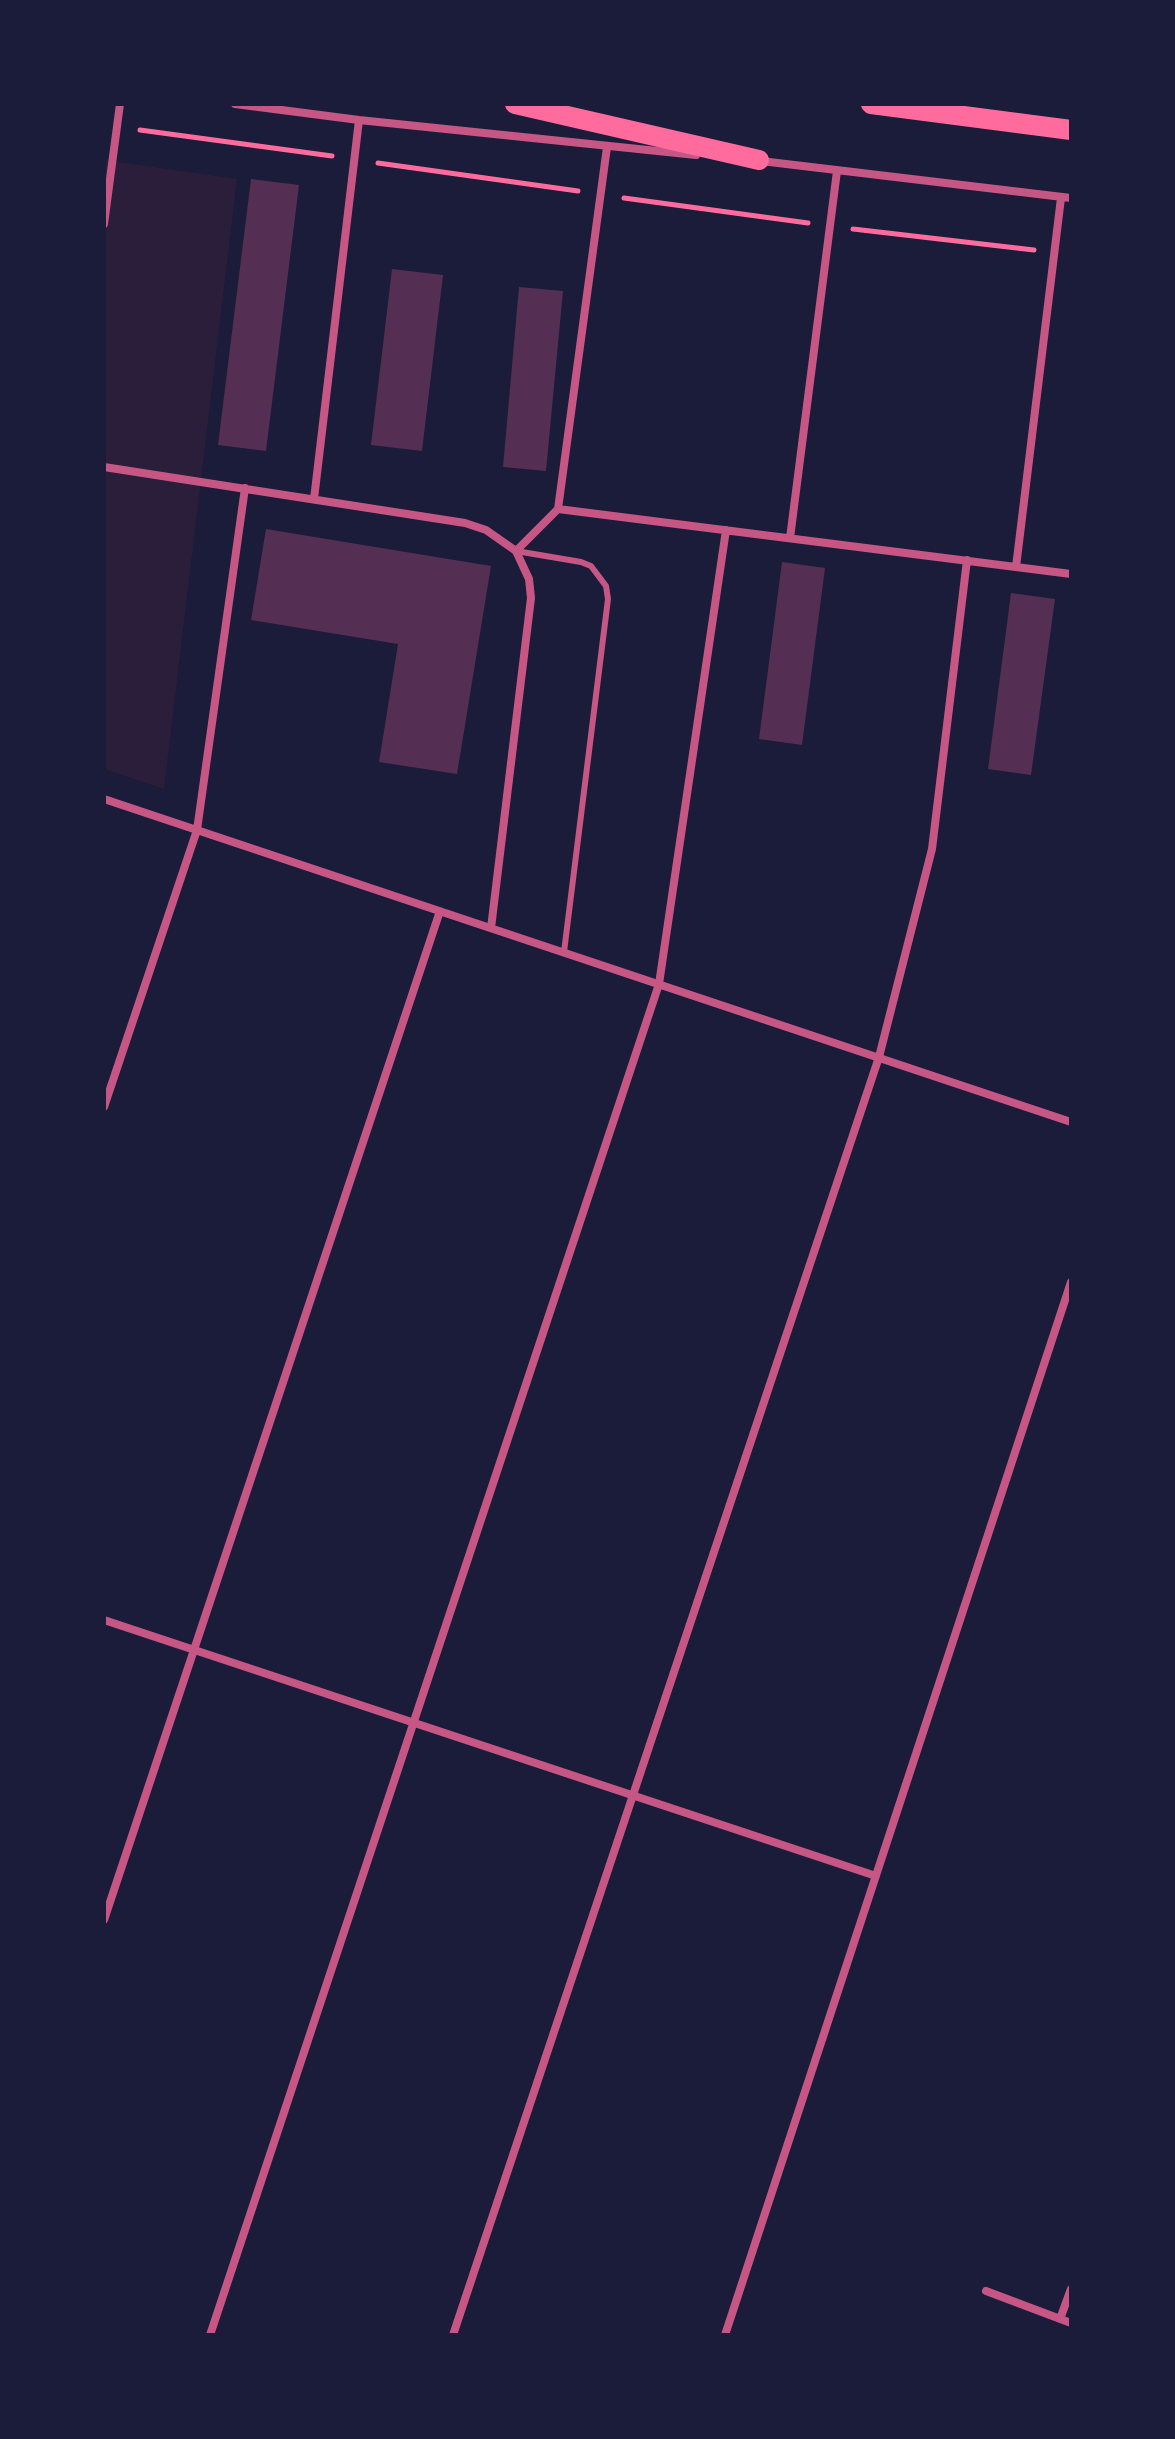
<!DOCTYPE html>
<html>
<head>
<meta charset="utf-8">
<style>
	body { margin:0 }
	#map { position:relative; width:1175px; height:2439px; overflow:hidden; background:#1b1b3a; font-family:"Golos Text",sans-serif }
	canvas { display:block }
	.frame { position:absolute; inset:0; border:106px solid #1b1b3a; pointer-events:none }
</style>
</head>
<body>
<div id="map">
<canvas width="1175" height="2439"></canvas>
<div class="frame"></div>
</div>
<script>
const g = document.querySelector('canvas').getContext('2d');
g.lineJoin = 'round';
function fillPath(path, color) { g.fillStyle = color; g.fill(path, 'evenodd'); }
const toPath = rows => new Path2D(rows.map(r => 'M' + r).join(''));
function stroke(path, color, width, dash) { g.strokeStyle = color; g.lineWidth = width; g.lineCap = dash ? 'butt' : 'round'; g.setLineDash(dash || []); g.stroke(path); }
fillPath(toPath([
	[104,160,237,179,164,789,104,769]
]), '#2a1e3b');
fillPath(toPath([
	[251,179,299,185,266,451,218,445],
	[392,269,443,275,422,451,371,445],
	[519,287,563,291,546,471,503,467],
	[266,529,491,566,457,774,379,762,398,644,251,620],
	[782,562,825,568,802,745,759,739],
	[1011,593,1055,599,1031,775,988,769]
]), '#542f53');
stroke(toPath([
	[140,130,332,156],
	[378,163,578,191],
	[624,198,808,223],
	[853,229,1034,250]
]), '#ff6b9d', 5);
stroke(toPath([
	[516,551,581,562,591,566,606,586,608,599,564,952]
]), '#c65784', 6);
stroke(toPath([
	[235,104,359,120,696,155],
	[761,161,1071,198],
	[104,224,120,104],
	[104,467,465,523,486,530,516,551,529,579,531,598,491,928],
	[314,499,359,120],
	[558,509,1071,574],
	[558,509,607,147],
	[790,538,837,171],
	[516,551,558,509],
	[1016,567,1061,198],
	[104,799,1071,1122],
	[104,1107,197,830,245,488],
	[104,1620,876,1876],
	[104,1920,440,911],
	[986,2291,1071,2323],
	[1060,2319,1071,2289],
	[210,2335,659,984,726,530],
	[453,2335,879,1057,932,849,967,560],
	[725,2335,1071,1282]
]), '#c65784', 8);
stroke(toPath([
	[515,104,759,160],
	[871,104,1071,130]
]), '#ff6b9d', 20);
</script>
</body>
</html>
